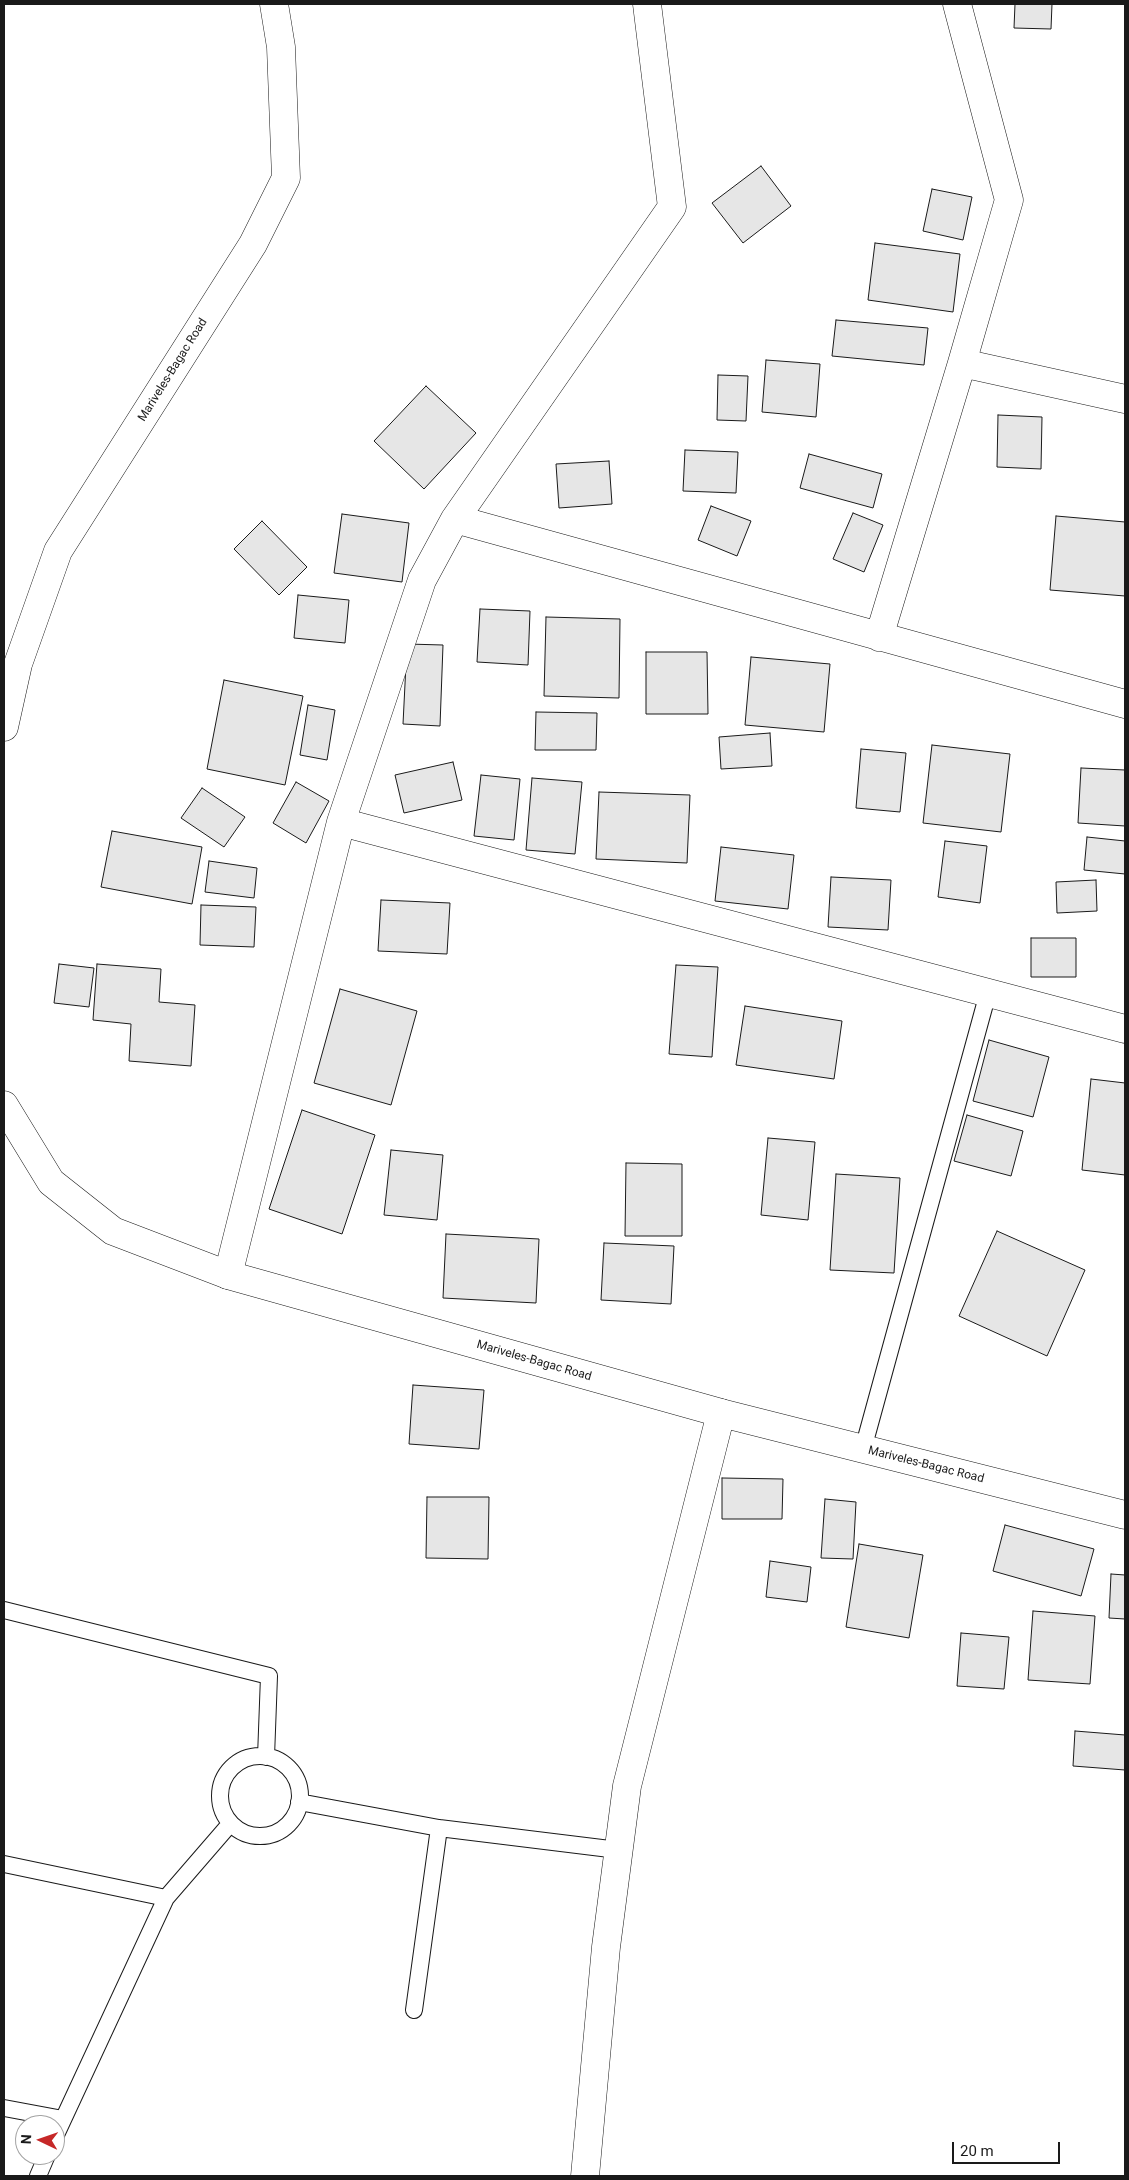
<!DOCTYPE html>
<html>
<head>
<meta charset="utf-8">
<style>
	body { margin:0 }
	#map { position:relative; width:1129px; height:2180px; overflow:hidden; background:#fff; font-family:Roboto,sans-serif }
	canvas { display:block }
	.frame { position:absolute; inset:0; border:5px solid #1a1a1a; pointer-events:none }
	.north { position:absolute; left:15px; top:2115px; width:50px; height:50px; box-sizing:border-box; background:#fff; border:1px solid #a3a3a3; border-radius:50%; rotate:273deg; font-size:14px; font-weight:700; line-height:20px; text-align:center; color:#1a1a1a }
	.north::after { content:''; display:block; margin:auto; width:18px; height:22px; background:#c62828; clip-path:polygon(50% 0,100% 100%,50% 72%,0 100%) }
	.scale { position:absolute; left:952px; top:2142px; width:108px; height:22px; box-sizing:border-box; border:2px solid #1a1a1a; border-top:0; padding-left:6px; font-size:15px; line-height:18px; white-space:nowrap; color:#1a1a1a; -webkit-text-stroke:4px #fff; paint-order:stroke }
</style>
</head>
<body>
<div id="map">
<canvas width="1129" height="2180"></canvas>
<div class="frame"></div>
<div class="north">N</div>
<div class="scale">20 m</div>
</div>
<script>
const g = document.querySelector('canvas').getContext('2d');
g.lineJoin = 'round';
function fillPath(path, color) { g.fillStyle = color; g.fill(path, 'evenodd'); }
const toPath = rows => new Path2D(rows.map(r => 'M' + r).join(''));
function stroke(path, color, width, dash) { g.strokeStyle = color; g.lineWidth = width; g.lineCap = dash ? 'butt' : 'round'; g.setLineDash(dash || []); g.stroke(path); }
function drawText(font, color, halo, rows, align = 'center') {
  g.font = font + ' Roboto,sans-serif'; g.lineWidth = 4; g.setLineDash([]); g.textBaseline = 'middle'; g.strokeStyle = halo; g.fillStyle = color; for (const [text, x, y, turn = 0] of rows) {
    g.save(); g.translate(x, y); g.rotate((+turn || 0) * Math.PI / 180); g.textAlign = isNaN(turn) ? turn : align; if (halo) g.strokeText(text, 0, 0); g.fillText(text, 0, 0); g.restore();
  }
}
const building = toPath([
	[1015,4,1052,4,1051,29,1014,28,1015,4],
	[761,166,791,206,743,243,712,203,761,166],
	[932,189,972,197,963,240,923,231,932,189],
	[875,243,960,254,953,312,868,300,875,243],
	[836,320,928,328,924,365,832,356,836,320],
	[766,360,820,364,816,417,762,412,766,360],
	[718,375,748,376,746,421,717,420,718,375],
	[426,386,476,433,424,489,374,441,426,386],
	[998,415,1042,417,1041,469,997,467,998,415],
	[685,450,738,452,736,493,683,491,685,450],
	[809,454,882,474,873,508,800,488,809,454],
	[609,461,612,504,559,508,556,464,609,461],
	[711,506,751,521,737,556,698,540,711,506],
	[853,513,883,525,864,572,833,559,853,513],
	[342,514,409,523,402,582,334,573,342,514],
	[1056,516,1125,522,1125,596,1050,590,1056,516],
	[262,521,307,567,279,595,234,549,262,521],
	[298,595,349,600,345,643,294,638,298,595],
	[480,609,530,611,528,665,477,662,480,609],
	[546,617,620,619,619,698,544,696,546,617],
	[407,644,443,645,440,726,403,724,407,644],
	[646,652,707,652,708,714,646,714,646,652],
	[751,657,830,664,824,732,745,725,751,657],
	[224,680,303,696,285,785,207,769,224,680],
	[308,705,335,710,327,760,300,755,308,705],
	[536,712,597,713,596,750,535,750,536,712],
	[770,733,772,766,721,769,719,737,770,733],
	[932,745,1010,754,1001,832,923,823,932,745],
	[861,749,906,753,900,812,856,808,861,749],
	[453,762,462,800,404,813,395,775,453,762],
	[1081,768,1125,770,1125,826,1078,823,1081,768],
	[481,775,520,779,514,840,474,836,481,775],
	[532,778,582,782,575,854,526,850,532,778],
	[296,782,329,801,306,843,273,823,296,782],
	[202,788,245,817,224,847,181,818,202,788],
	[599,792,690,795,687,863,596,859,599,792],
	[112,831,202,847,192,904,101,887,112,831],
	[1087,837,1125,841,1125,874,1084,870,1087,837],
	[945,841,987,846,980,903,938,897,945,841],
	[721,847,794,855,788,909,715,901,721,847],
	[209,861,257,868,254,898,205,892,209,861],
	[831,877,891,880,888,930,828,927,831,877],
	[1096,880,1097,911,1057,913,1056,882,1096,880],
	[381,900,450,903,447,954,378,951,381,900],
	[201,905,256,907,254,947,200,945,201,905],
	[1031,938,1076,938,1076,977,1031,977,1031,938],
	[59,964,94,968,89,1007,54,1003,59,964],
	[97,964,161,969,159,1002,195,1005,191,1066,129,1061,131,1024,93,1020,97,964],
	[676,965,718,967,712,1057,669,1054,676,965],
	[340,989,417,1011,391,1105,314,1083,340,989],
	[745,1006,842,1021,834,1079,736,1065,745,1006],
	[989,1040,1049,1057,1033,1117,973,1101,989,1040],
	[1091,1079,1125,1083,1125,1175,1082,1170,1091,1079],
	[302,1110,375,1135,342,1234,269,1209,302,1110],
	[967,1115,1023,1131,1011,1176,954,1161,967,1115],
	[768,1138,815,1142,808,1220,761,1215,768,1138],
	[391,1150,443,1155,437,1220,384,1215,391,1150],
	[626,1163,682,1164,682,1236,625,1236,626,1163],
	[836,1174,900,1178,894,1273,830,1270,836,1174],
	[997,1231,1085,1270,1047,1356,959,1316,997,1231],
	[446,1234,539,1239,536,1303,443,1298,446,1234],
	[604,1243,674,1246,671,1304,601,1300,604,1243],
	[413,1385,484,1390,479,1449,409,1444,413,1385],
	[722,1478,783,1479,782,1519,722,1519,722,1478],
	[427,1497,489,1497,488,1559,426,1558,427,1497],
	[825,1499,856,1502,853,1559,821,1558,825,1499],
	[1005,1525,1094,1549,1081,1596,993,1571,1005,1525],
	[859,1544,923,1555,909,1638,846,1627,859,1544],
	[770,1561,811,1567,807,1602,766,1597,770,1561],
	[1111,1574,1125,1575,1125,1619,1109,1618,1111,1574],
	[1033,1611,1095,1616,1090,1684,1028,1680,1033,1611],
	[961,1633,1009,1637,1004,1689,957,1686,961,1633],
	[1075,1731,1125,1735,1125,1770,1073,1766,1075,1731]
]);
fillPath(building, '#e6e6e6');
stroke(building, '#1a1a1a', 1);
const service = toPath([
	[863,1449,988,993],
	[4,1610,269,1676,266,1757],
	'220 1796a40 40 0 1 1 80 0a40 40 0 1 1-80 0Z',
	[299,1802,439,1828,618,1850],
	[4,1864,166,1898],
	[414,2010,439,1828],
	[4,2108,63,2119],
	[55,2137,166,1898,230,1824],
	[38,2176,47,2155]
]);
const minor = toPath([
	[962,363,1125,399],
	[455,519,1125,704],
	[879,637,962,363,1009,200,957,4],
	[341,822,1125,1029],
	[228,1275,341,822,422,580,455,519,672,207,647,4],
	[585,2176,606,1947,627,1786,721,1413]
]);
const primary = toPath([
	[4,727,18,664,58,551,253,244,286,178,281,47,274,4],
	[4,1105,51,1182,113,1231,228,1275,721,1413,1125,1515]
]);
stroke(service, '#1a1a1a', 18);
stroke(minor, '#1a1a1a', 29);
stroke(primary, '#1a1a1a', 29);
stroke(service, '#fff', 16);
stroke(minor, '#fff', 28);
stroke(primary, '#fff', 28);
drawText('12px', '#1a1a1a', '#fff', [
	["Mariveles-Bagac Road",173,370,-58],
	["Mariveles-Bagac Road",534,1361,16],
	["Mariveles-Bagac Road",926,1465,14]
]);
</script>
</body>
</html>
